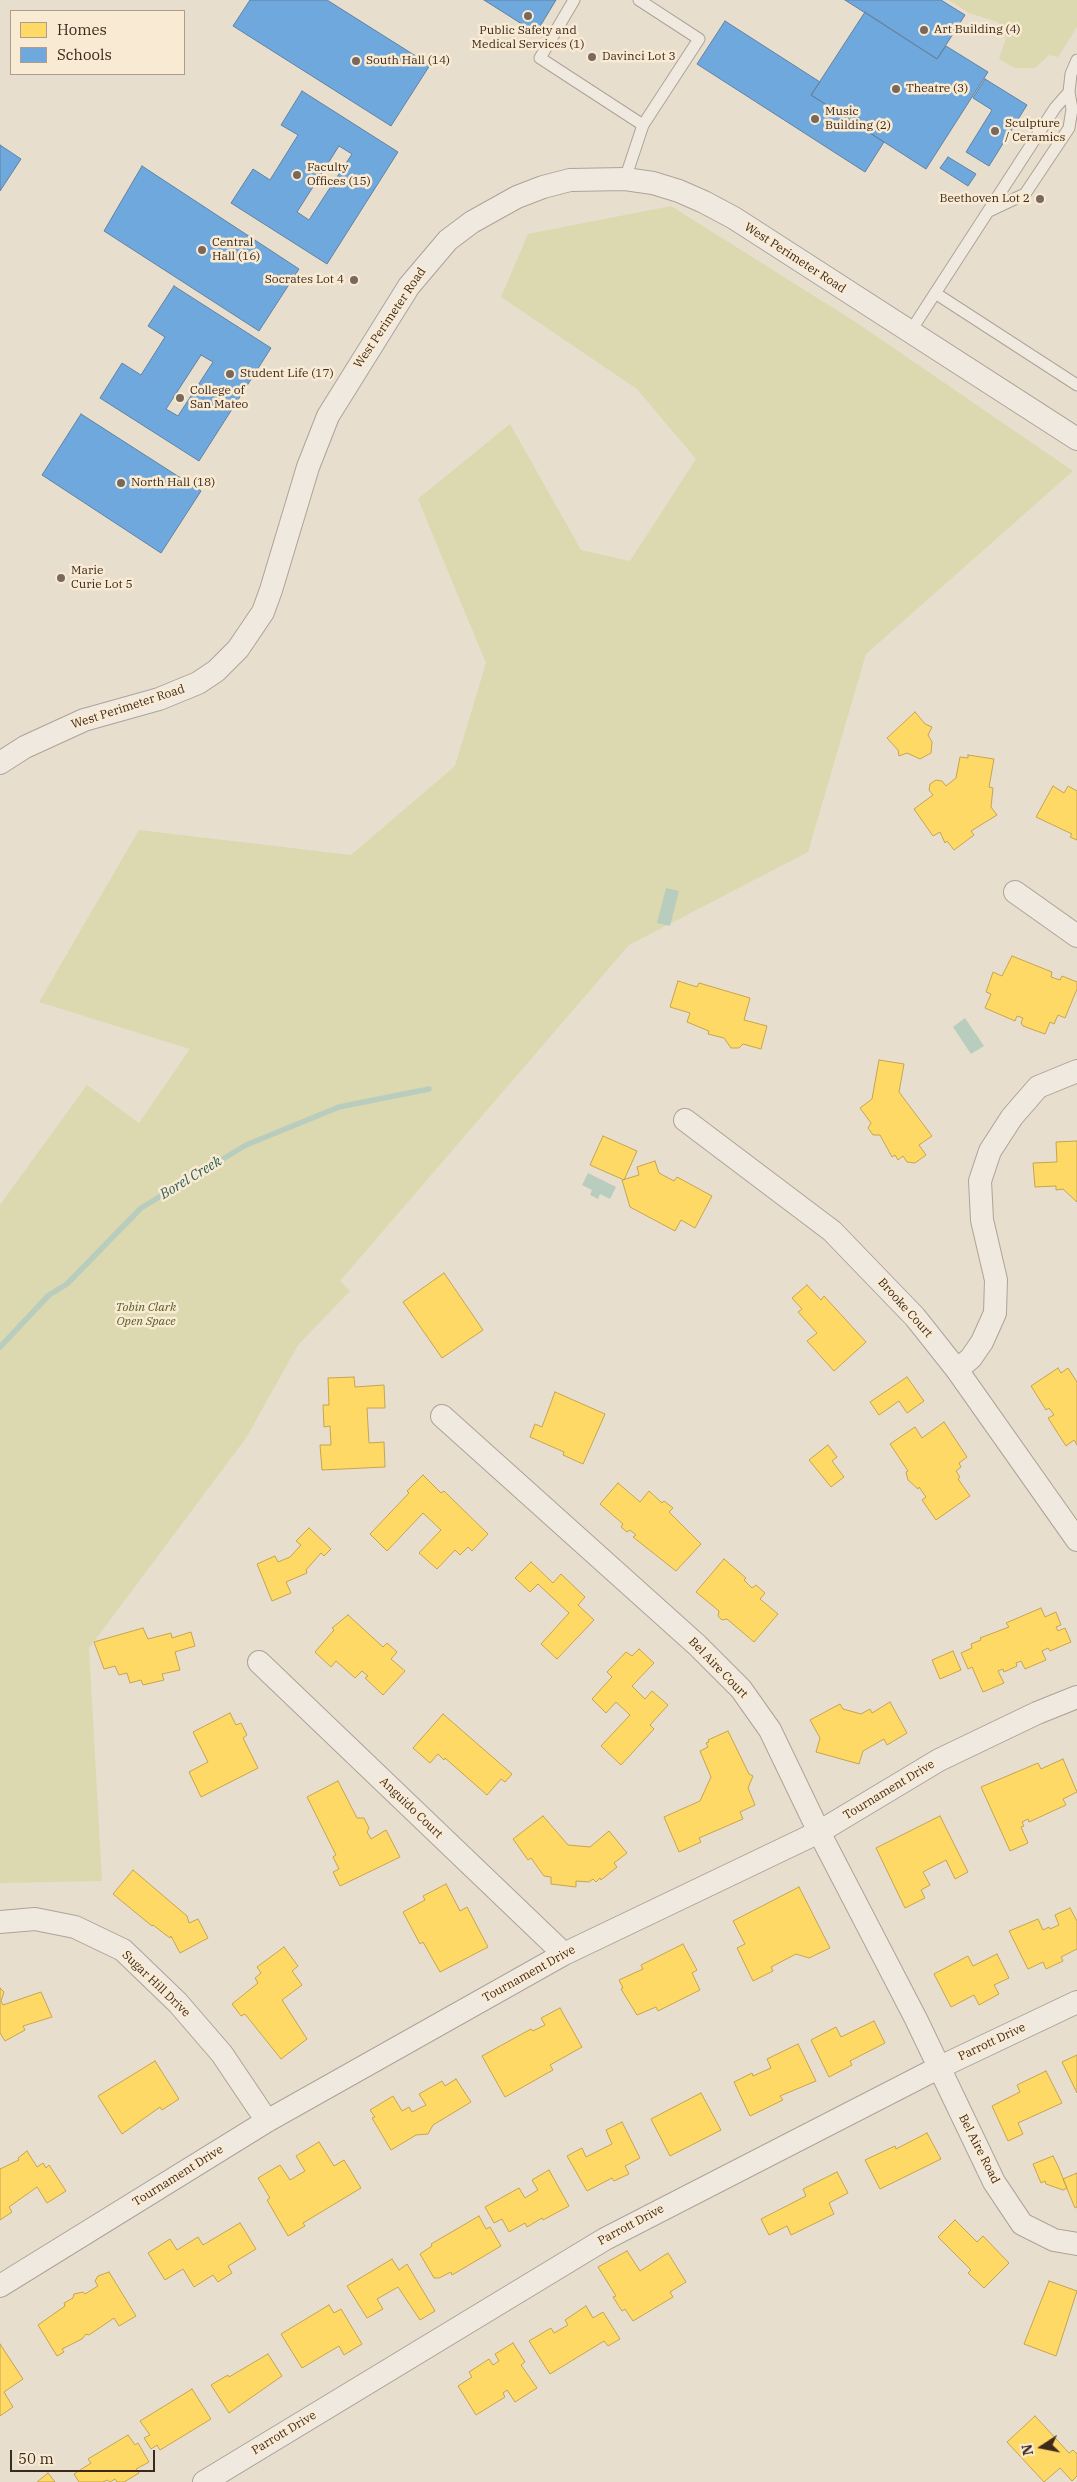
<!DOCTYPE html>
<html>
<head>
<meta charset="utf-8">
<style>
	body { margin:0 }
	#map { position:relative; width:1077px; height:2482px; overflow:hidden; background:#e8dece; font-family:"IBM Plex Serif",serif }
	canvas { display:block }
	.legend { position:absolute; left:10px; top:10px; width:175px; height:65px; box-sizing:border-box; background:#f9ebd3; border:1px solid #ae9d8a; margin:0; padding:6px 9px; list-style:none; font-size:15px; color:#3e291d }
	.legend li { display:flex; align-items:center; gap:10px; height:25px }
	.legend b { width:25px; border:1px solid #ae9d8a }
	.north { position:absolute; left:1017px; top:2422px; width:50px; height:50px; -webkit-text-stroke:4px #f9ebd3; paint-order:stroke; rotate:259deg; font-size:14px; font-weight:700; line-height:20px; text-align:center; color:#3e291d }
	.north::after { content:''; display:block; margin:auto; width:18px; height:22px; background:#3e291d; clip-path:polygon(50% 0,100% 100%,50% 72%,0 100%) }
	.scale { position:absolute; left:10px; top:2450px; width:145px; height:22px; box-sizing:border-box; border:2px solid #3e291d; border-top:0; padding-left:6px; font-size:15px; line-height:18px; white-space:nowrap; color:#3e291d; -webkit-text-stroke:4px #f9ebd3; paint-order:stroke }
</style>
</head>
<body>
<div id="map">
<canvas width="1077" height="2482"></canvas>
<ul class="legend">
<li><b style="height:14px;background:#ffd966"></b>Homes</li>
<li><b style="height:14px;background:#6fa8dc"></b>Schools</li>
</ul>
<div class="north">N</div>
<div class="scale">50 m</div>
</div>
<script>
const g = document.querySelector('canvas').getContext('2d');
g.lineJoin = 'round';
function fillPath(path, color) { g.fillStyle = color; g.fill(path, 'evenodd'); }
const toPath = rows => new Path2D(rows.map(r => 'M' + r).join(''));
function stroke(path, color, width, dash) { g.strokeStyle = color; g.lineWidth = width; g.lineCap = dash ? 'butt' : 'round'; g.setLineDash(dash || []); g.stroke(path); }
function drawText(font, color, halo, rows, align = 'center') {
  g.font = font + ' "IBM Plex Serif",serif'; g.lineWidth = 5; g.setLineDash([]); g.textBaseline = 'middle'; g.strokeStyle = halo; g.fillStyle = color; for (const [text, x, y, turn = 0] of rows) {
    g.save(); g.translate(x, y); g.rotate((+turn || 0) * Math.PI / 180); g.textAlign = isNaN(turn) ? turn : align; if (halo) g.strokeText(text, 0, 0); g.fillText(text, 0, 0); g.restore();
  }
}
fillPath(toPath([
	[949,0,1077,0,1077,27,1058,57,1049,55,1035,68,1015,68,999,59,1006,38,998,22,969,13],
	[671,206,857,323,1073,471,866,654,808,852,629,945,340,1281,350,1291,298,1345,246,1438,89,1648,102,1881,0,1883,0,1205,87,1085,139,1123,190,1049,39,1002,139,830,351,855,455,766,486,663,418,499,510,424,581,550,630,561,696,459,637,389,501,297,528,234]
]), '#dcd8af');
fillPath(toPath([
	[666,888,679,891,670,926,657,923],
	[965,1018,984,1046,971,1054,953,1027],
	[588,1173,616,1187,610,1199,600,1194,598,1199,590,1195,592,1190,582,1185]
]), '#b9cdbf');
const homes = toPath([
	[915,712,925,724,932,727,928,735,932,742,931,753,920,759,907,753,899,756,898,750,887,738,915,712],
	[968,755,994,759,989,787,993,788,991,807,997,815,971,831,974,835,954,850,947,841,945,843,940,832,933,836,914,809,933,795,929,790,930,784,936,780,942,781,946,786,956,778,960,757,968,758,968,755],
	[1053,786,1064,793,1068,786,1077,791,1077,840,1070,837,1072,834,1036,817,1053,786],
	[1012,956,1052,972,1051,977,1060,980,1062,976,1077,982,1077,989,1065,1018,1058,1015,1054,1024,1050,1022,1045,1034,1023,1026,1021,1023,1023,1018,1017,1016,1015,1021,985,1008,991,994,986,992,993,972,1002,976,1012,956],
	[678,981,697,987,699,983,750,998,744,1020,767,1026,761,1049,743,1044,739,1048,731,1048,724,1038,708,1034,709,1031,687,1022,690,1013,670,1007,678,981],
	[879,1060,904,1064,899,1092,932,1136,919,1145,926,1155,915,1163,907,1162,903,1156,898,1160,895,1155,892,1157,880,1135,873,1135,868,1128,871,1123,860,1108,872,1099,879,1060],
	[603,1136,637,1151,624,1180,590,1165,603,1136],
	[1077,1141,1077,1202,1063,1189,1056,1190,1056,1186,1035,1187,1033,1163,1057,1162,1056,1142,1077,1141],
	[655,1161,659,1173,674,1181,677,1177,712,1196,695,1228,681,1220,675,1231,630,1207,622,1180,639,1175,637,1167,655,1161],
	[444,1273,483,1330,442,1358,403,1302,444,1273],
	[807,1285,821,1300,824,1296,866,1342,834,1371,807,1341,817,1333,798,1312,802,1309,792,1298,807,1285],
	[1058,1368,1061,1373,1068,1368,1077,1382,1077,1445,1074,1440,1066,1446,1048,1418,1054,1415,1049,1408,1046,1410,1031,1386,1058,1368],
	[354,1377,355,1387,384,1385,385,1408,367,1408,369,1443,384,1442,385,1467,322,1470,320,1445,331,1445,330,1426,324,1427,323,1405,329,1405,328,1378,354,1377],
	[907,1377,924,1401,907,1413,899,1401,879,1415,870,1402,907,1377],
	[555,1392,605,1414,583,1464,563,1455,564,1452,530,1437,535,1424,542,1427,555,1392],
	[944,1422,967,1457,959,1463,961,1467,956,1471,960,1477,958,1479,970,1496,936,1520,922,1500,926,1497,919,1487,918,1489,908,1480,906,1472,908,1471,890,1444,915,1427,922,1438,944,1422],
	[828,1445,837,1457,832,1461,844,1477,831,1487,809,1460,828,1445],
	[423,1475,441,1493,444,1491,488,1534,472,1551,468,1547,460,1555,455,1550,437,1569,419,1553,441,1530,423,1513,387,1551,370,1534,409,1493,407,1491,423,1475],
	[618,1483,640,1502,649,1491,662,1503,664,1501,673,1508,669,1512,701,1544,676,1571,633,1537,636,1535,630,1530,627,1532,621,1527,623,1524,600,1504,618,1483],
	[309,1528,331,1549,324,1556,321,1553,306,1570,307,1573,286,1582,291,1593,272,1601,257,1564,275,1556,278,1562,290,1557,301,1545,296,1541,309,1528],
	[724,1559,746,1578,744,1580,752,1588,756,1585,765,1593,760,1599,778,1614,754,1642,727,1619,722,1620,718,1616,719,1611,696,1592,724,1559],
	[531,1562,553,1583,561,1574,585,1597,578,1605,594,1620,557,1659,541,1644,569,1613,538,1584,530,1592,515,1578,531,1562],
	[1041,1608,1045,1617,1056,1612,1061,1625,1056,1627,1058,1631,1065,1628,1071,1642,1050,1651,1048,1648,1042,1651,1046,1660,1025,1669,1021,1661,1016,1663,1017,1666,1004,1672,1003,1669,998,1671,1004,1683,983,1692,972,1667,968,1669,961,1653,972,1648,971,1644,981,1640,980,1638,1009,1627,1006,1623,1041,1608],
	[348,1615,383,1647,387,1643,397,1652,391,1659,405,1671,383,1695,365,1678,368,1676,362,1671,355,1678,336,1661,331,1667,315,1652,334,1630,332,1628,348,1615],
	[143,1628,148,1639,171,1633,172,1638,191,1632,195,1646,175,1652,180,1670,162,1674,164,1680,143,1685,141,1680,130,1683,127,1673,119,1675,115,1666,104,1669,94,1642,143,1628],
	[639,1649,654,1663,632,1686,645,1699,652,1691,668,1705,650,1725,654,1729,621,1765,601,1746,630,1715,616,1702,606,1713,592,1699,612,1677,607,1672,626,1652,632,1656,639,1649],
	[953,1651,961,1670,940,1679,932,1660,953,1651],
	[890,1702,907,1733,887,1745,884,1739,863,1751,859,1764,816,1752,820,1738,810,1720,840,1704,843,1709,861,1714,870,1709,872,1713,890,1702],
	[230,1713,236,1725,241,1723,247,1735,243,1738,258,1768,201,1797,189,1772,208,1762,193,1732,230,1713],
	[443,1714,512,1774,505,1782,501,1779,487,1795,445,1758,444,1760,438,1754,430,1763,413,1748,443,1714],
	[728,1731,749,1774,753,1776,748,1788,755,1805,740,1812,743,1819,699,1838,701,1842,679,1852,664,1817,700,1801,711,1777,700,1751,708,1747,706,1743,709,1742,708,1740,728,1731],
	[1063,1759,1077,1792,1063,1799,1066,1805,1029,1822,1028,1819,1022,1822,1024,1826,1021,1827,1028,1843,1010,1851,981,1787,1038,1763,1041,1769,1063,1759],
	[338,1781,357,1818,364,1818,369,1828,367,1832,371,1839,386,1830,400,1857,340,1886,333,1872,339,1869,333,1857,336,1855,307,1797,338,1781],
	[543,1816,568,1845,590,1847,609,1831,627,1853,614,1863,617,1867,601,1880,600,1878,596,1882,593,1879,589,1882,576,1881,576,1887,551,1884,551,1877,544,1876,531,1858,528,1860,513,1839,543,1816],
	[940,1816,968,1872,955,1879,946,1860,923,1872,930,1885,921,1890,925,1898,905,1908,876,1848,940,1816],
	[133,1870,187,1916,189,1923,198,1919,208,1938,180,1953,171,1936,170,1938,153,1925,152,1926,113,1894,133,1870],
	[446,1884,460,1911,467,1907,488,1947,440,1972,423,1942,420,1944,403,1912,425,1900,423,1896,446,1884],
	[799,1887,830,1948,809,1958,796,1954,771,1967,773,1971,753,1981,737,1948,745,1944,733,1921,799,1887],
	[1070,1908,1077,1921,1077,1949,1061,1957,1063,1961,1046,1969,1043,1962,1028,1969,1009,1931,1038,1919,1043,1930,1049,1927,1050,1929,1059,1925,1055,1915,1070,1908],
	[683,1944,697,1970,692,1973,700,1990,658,2011,656,2007,637,2015,621,1989,623,1988,619,1980,643,1969,641,1965,683,1944],
	[284,1947,298,1966,292,1971,302,1985,282,2000,307,2039,281,2059,245,2014,241,2016,232,2004,258,1983,255,1978,261,1973,257,1967,284,1947],
	[997,1954,1009,1978,994,1985,999,1994,979,2005,974,1995,951,2007,934,1974,968,1956,973,1966,997,1954],
	[0,1988,4,1992,1,2001,3,2005,41,1992,52,2017,23,2026,25,2030,5,2041,0,2033,0,1988],
	[560,2008,582,2047,550,2065,553,2070,505,2097,482,2056,531,2029,533,2031,545,2025,541,2018,560,2008],
	[874,2021,885,2043,850,2061,852,2065,829,2077,811,2040,836,2027,841,2037,874,2021],
	[798,2044,816,2081,780,2096,783,2100,750,2116,734,2082,752,2073,753,2076,771,2068,767,2059,798,2044],
	[1077,2055,1077,2093,1062,2062,1077,2055],
	[155,2061,179,2099,162,2110,160,2107,122,2134,98,2096,155,2061],
	[1046,2071,1062,2103,1018,2123,1023,2134,1008,2141,992,2106,1020,2092,1017,2085,1046,2071],
	[456,2079,471,2102,433,2125,428,2134,416,2135,391,2150,372,2118,375,2117,370,2110,393,2096,402,2111,409,2107,412,2112,426,2105,419,2094,442,2081,445,2086,456,2079],
	[701,2093,721,2130,670,2156,651,2119,701,2093],
	[622,2122,640,2158,625,2166,629,2174,614,2181,612,2178,587,2191,567,2156,582,2148,586,2157,612,2144,606,2130,622,2122],
	[927,2133,941,2159,880,2189,865,2160,895,2146,896,2149,927,2133],
	[319,2142,334,2166,344,2160,361,2188,303,2223,305,2226,288,2236,267,2200,270,2198,258,2178,280,2165,290,2180,305,2171,296,2156,319,2142],
	[27,2151,37,2167,43,2163,46,2168,49,2165,66,2191,47,2203,37,2187,9,2207,12,2212,0,2220,0,2169,19,2160,18,2158,27,2151],
	[1053,2156,1058,2166,1067,2188,1063,2190,1046,2184,1045,2181,1041,2183,1033,2164,1053,2156],
	[549,2170,569,2206,543,2220,542,2218,527,2227,525,2223,509,2232,502,2219,494,2223,485,2207,519,2188,525,2198,538,2190,532,2180,549,2170],
	[837,2172,848,2193,829,2203,834,2214,791,2235,787,2226,769,2235,761,2219,806,2196,803,2189,837,2172],
	[1077,2173,1077,2207,1075,2208,1063,2179,1077,2173],
	[479,2216,486,2229,490,2227,501,2246,452,2275,451,2272,439,2278,434,2278,420,2254,432,2246,431,2244,479,2216],
	[955,2220,977,2242,983,2236,1009,2263,984,2288,968,2273,971,2270,938,2237,955,2220],
	[240,2223,256,2249,228,2266,232,2273,218,2282,213,2275,194,2287,183,2269,165,2280,148,2253,170,2239,177,2250,198,2237,203,2245,240,2223],
	[627,2251,640,2271,668,2253,686,2282,670,2292,673,2297,633,2321,625,2309,622,2311,613,2297,616,2296,598,2267,627,2251],
	[392,2259,399,2270,407,2264,435,2311,420,2320,398,2287,377,2299,383,2309,367,2318,347,2286,392,2259],
	[109,2272,136,2316,119,2326,114,2318,89,2335,86,2334,82,2339,62,2349,64,2352,57,2356,38,2325,65,2306,64,2303,73,2298,74,2294,83,2292,85,2294,98,2286,95,2281,98,2276,109,2272],
	[1049,2281,1077,2291,1056,2356,1024,2344,1049,2281],
	[329,2305,334,2313,341,2309,362,2344,344,2355,339,2346,302,2368,281,2334,329,2305],
	[586,2306,593,2318,603,2312,620,2339,608,2346,604,2341,550,2374,529,2341,551,2328,554,2333,568,2325,565,2320,586,2306],
	[513,2343,525,2362,521,2365,537,2388,515,2402,507,2390,503,2393,505,2397,476,2415,458,2386,472,2377,469,2372,489,2359,493,2365,499,2361,495,2354,513,2343],
	[0,2344,23,2379,4,2392,13,2407,0,2416,0,2344],
	[268,2354,282,2376,229,2413,211,2385,228,2375,229,2377,268,2354],
	[192,2389,211,2419,160,2450,157,2445,151,2449,144,2438,150,2435,140,2421,192,2389],
	[1035,2416,1069,2453,1073,2450,1077,2454,1077,2476,1072,2481,1060,2468,1044,2482,1007,2442,1035,2416],
	[128,2435,135,2445,138,2443,149,2462,136,2469,139,2473,124,2482,117,2482,115,2479,110,2482,107,2480,103,2482,79,2482,74,2474,91,2463,88,2459,128,2435],
	[48,2473,55,2482,37,2482,48,2473]
]);
fillPath(homes, '#ffd966');
stroke(homes, '#c5a450', 1);
const schools = toPath([
	[250,0,327,0,430,65,391,126,233,26,250,0],
	[484,0,556,0,536,33,484,0],
	[845,0,941,0,965,15,937,59,845,0],
	[865,12,937,59,946,46,988,72,926,169,811,95,865,12],
	[725,21,820,82,811,95,884,142,865,172,697,64,725,21],
	[985,79,1027,105,989,166,966,152,992,110,973,98,985,79],
	[302,91,398,152,327,264,231,203,253,169,270,180,298,135,281,125,302,91],
	[339,146,352,154,309,220,297,212,339,146],
	[0,145,21,159,0,191,0,145],
	[948,157,976,174,968,186,940,168,948,157],
	[142,166,299,269,259,331,104,231,142,166],
	[174,286,271,348,199,461,100,398,122,363,141,375,165,337,148,326,174,286],
	[201,355,213,362,178,416,166,409,201,355],
	[81,414,201,491,161,553,42,475,81,414]
]);
fillPath(schools, '#6fa8dc');
stroke(schools, '#6082a3', 1);
stroke(toPath([
	[0,1347,49,1295,67,1284,141,1208,246,1145,339,1107,429,1089]
]), '#b9cdbf', 5.5);
const service = toPath([
	[574,0,540,58,643,125],
	[625,179,643,125,699,39,639,0],
	[989,211,1025,194,1069,128,1072,109,1069,92,1071,74,1077,60],
	[935,293,1077,385],
	[910,332,1055,108,1069,92]
]);
const minor = toPath([
	[0,763,25,747,84,720,159,699,198,683,216,671,238,649,263,612,271,590,308,467,328,416,409,286,448,240,472,222,517,197,543,187,570,180,625,179,653,183,679,191,704,202,734,218,1077,439],
	[1015,892,1077,936],
	[685,1120,832,1231,915,1317,957,1370,1077,1540],
	[957,1370,971,1358,982,1342,995,1313,996,1280,982,1220,980,1181,990,1151,1012,1117,1038,1087,1077,1071],
	[442,1416,697,1645,741,1689,770,1730,819,1832,916,2019,994,2182,1022,2224,1054,2240,1077,2244],
	[259,1662,564,1954],
	[0,1922,35,1919,75,1927,123,1950,178,2003,222,2054,267,2121],
	[0,2286,267,2121,564,1954,819,1832,939,1760,1037,1713,1077,1697],
	[204,2482,605,2239,938,2068,1077,2002]
]);
stroke(service, '#ada397', 13);
stroke(minor, '#ada397', 24);
stroke(service, '#f0e9e0', 11);
stroke(minor, '#f0e9e0', 22);
for (const [x, y, r, color] of [
	[528,16,5,"#7a685b"],
	[924,30,5,"#7a685b"],
	[592,57,5,"#7a685b"],
	[356,61,5,"#7a685b"],
	[896,89,5,"#7a685b"],
	[815,119,5,"#7a685b"],
	[995,131,5,"#7a685b"],
	[297,175,5,"#7a685b"],
	[1040,199,5,"#7a685b"],
	[202,250,5,"#7a685b"],
	[354,280,5,"#7a685b"],
	[230,374,5,"#7a685b"],
	[180,398,5,"#7a685b"],
	[121,483,5,"#7a685b"],
	[61,578,5,"#7a685b"]
]) { const dot = new Path2D(); dot.arc(x, y, r, 0, 2 * Math.PI); g.fillStyle = color; g.fill(dot); stroke(dot, '#f9ebd3', 2); }
drawText('12px', '#3e291d', '#f9ebd3', [
	["Art Building (4)",934,30],
	["Public Safety and",528,31,"center"],
	["Medical Services (1)",528,45,"center"],
	["Davinci Lot 3",602,57],
	["South Hall (14)",366,61],
	["Theatre (3)",906,89],
	["Music",825,112],
	["Building (2)",825,126],
	["Sculpture",1005,124],
	["/ Ceramics",1005,138],
	["Faculty",307,168],
	["Offices (15)",307,182],
	["Beethoven Lot 2",1030,199,"right"],
	["Central",212,243],
	["Hall (16)",212,257],
	["Socrates Lot 4",344,280,"right"],
	["Student Life (17)",240,374],
	["College of",190,391],
	["San Mateo",190,405],
	["North Hall (18)",131,483],
	["Marie",71,571],
	["Curie Lot 5",71,585]
], 'left');
drawText('12px', '#3e291d', '#f9ebd3', [
	["West Perimeter Road",795,258,33],
	["West Perimeter Road",390,318,-56],
	["West Perimeter Road",128,707,-18],
	["Brooke Court",905,1308,48],
	["Bel Aire Court",718,1668,46],
	["Tournament Drive",889,1790,-31],
	["Anguido Court",411,1808,44],
	["Tournament Drive",529,1974,-29],
	["Sugar Hill Drive",156,1984,44],
	["Parrott Drive",992,2042,-25],
	["Bel Aire Road",979,2149,63],
	["Tournament Drive",178,2176,-32],
	["Parrott Drive",631,2225,-28],
	["Parrott Drive",284,2433,-31]
]);
drawText('italic 12px', '#545d21', '#f9ebd3', [
	["Tobin Clark",146,1308],
	["Open Space",146,1322]
]);
drawText('italic 14px', '#2a6057', '#f9ebd3', [
	["Borel Creek",191,1178,-31]
]);
</script>
</body>
</html>
